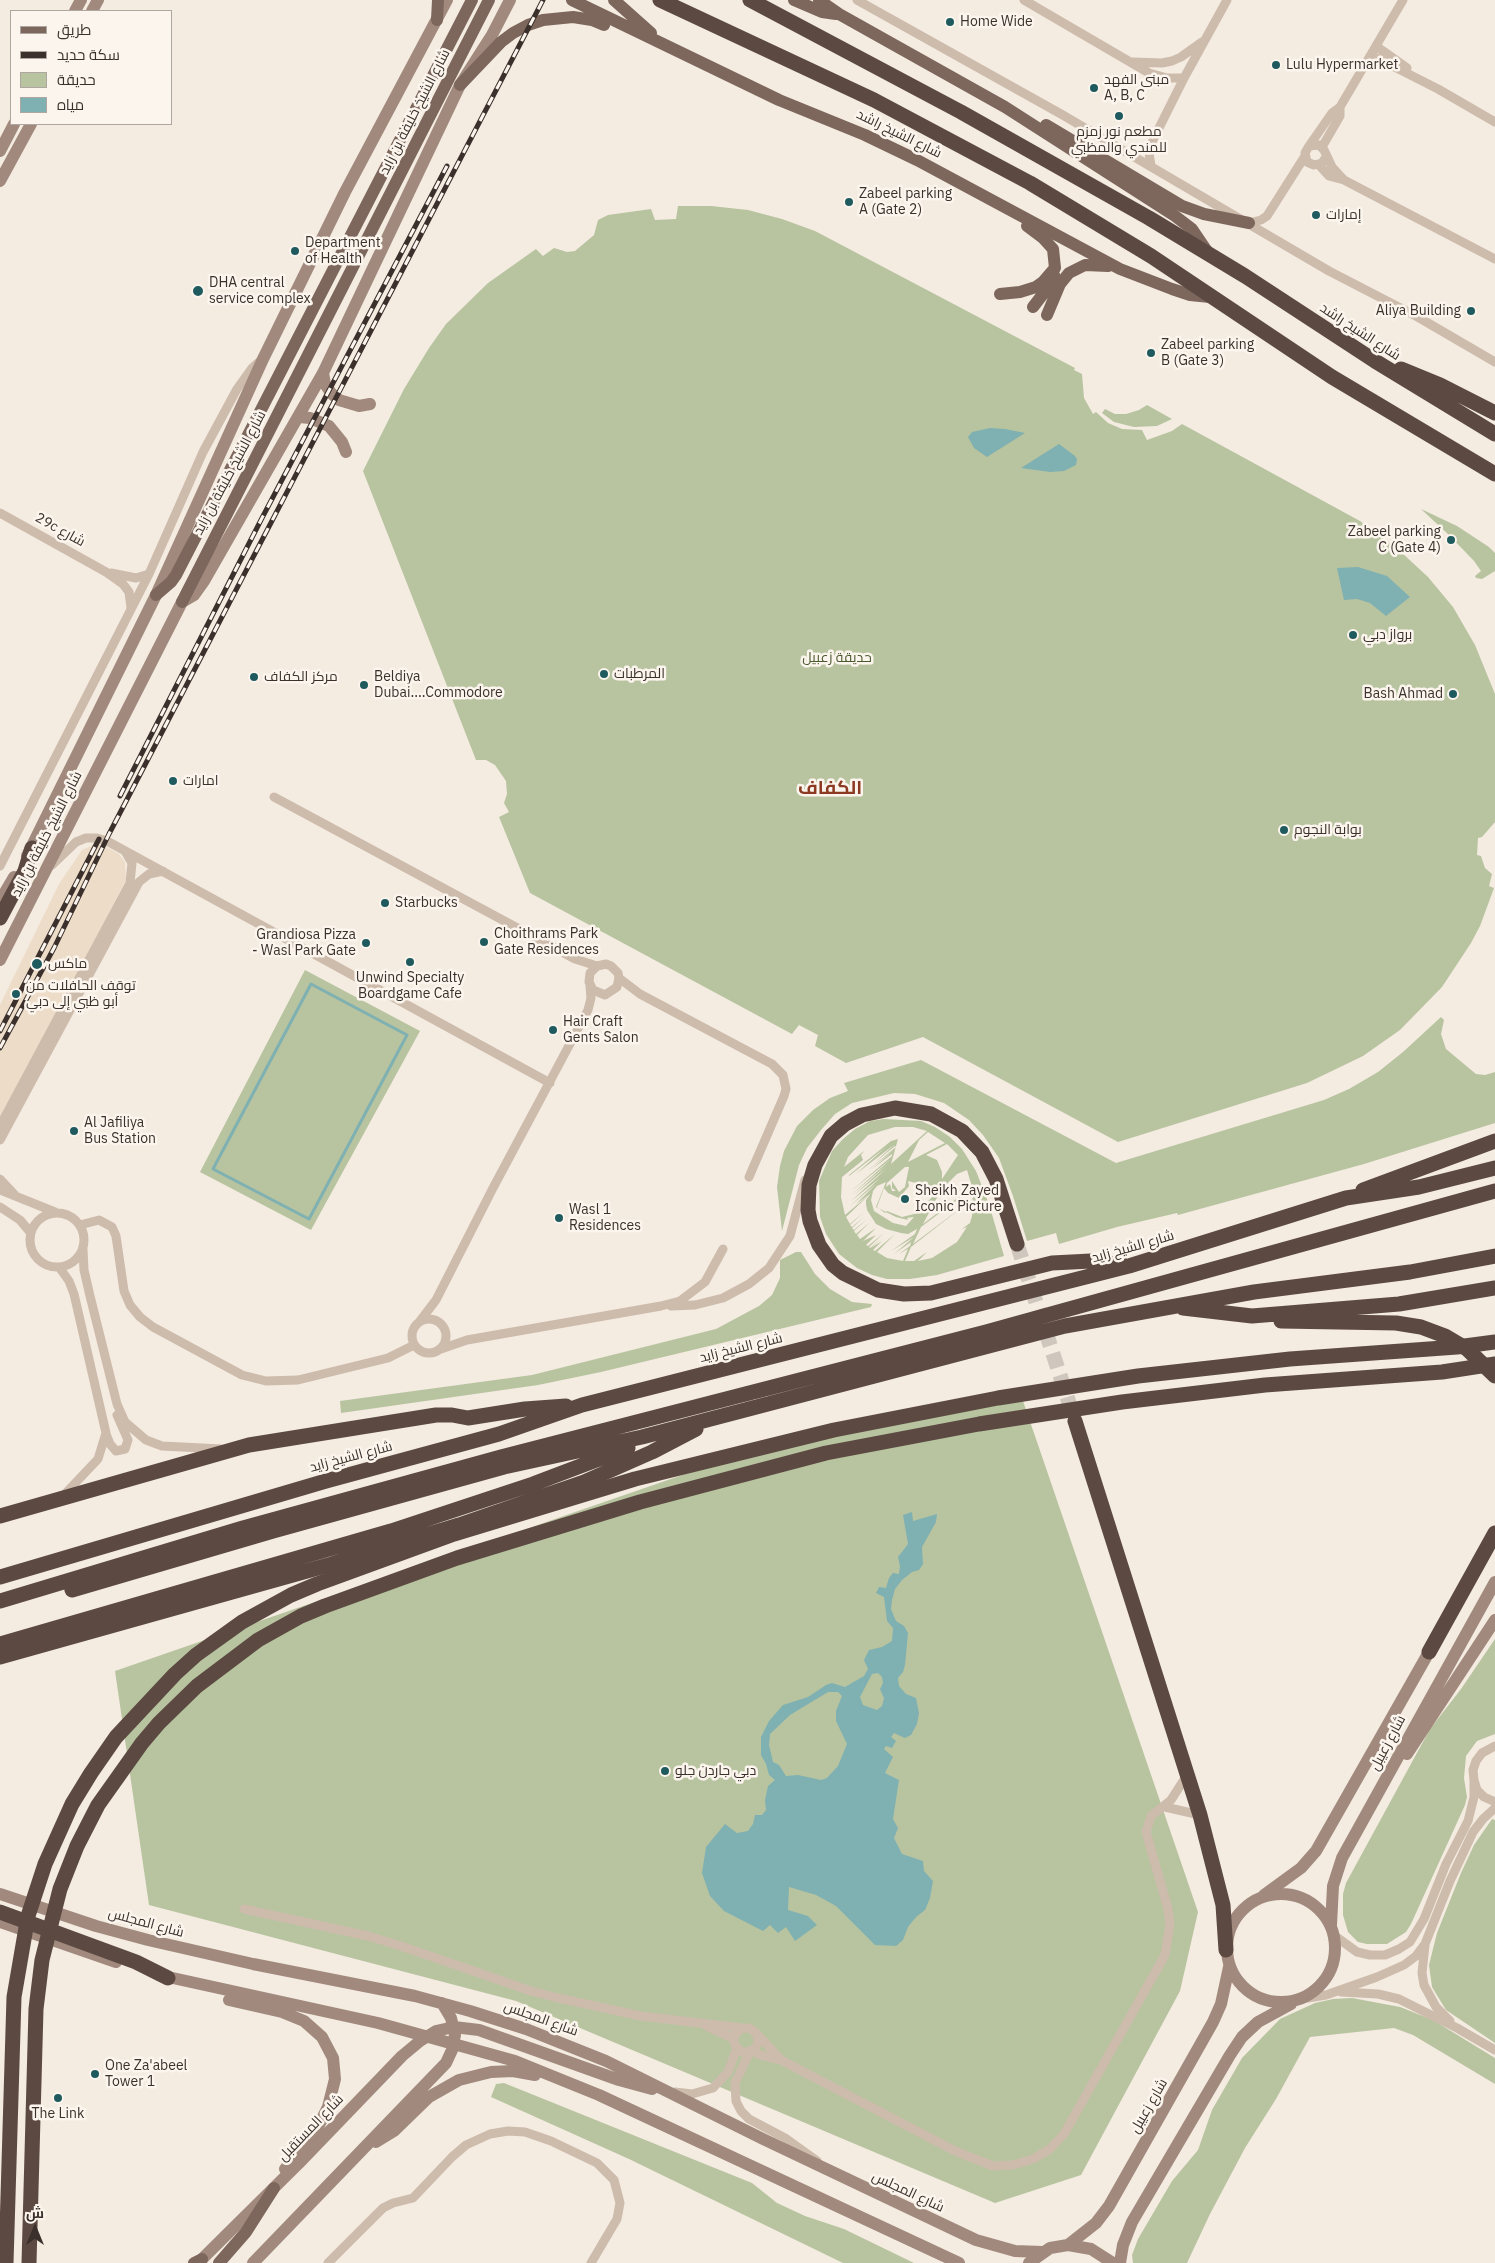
<!DOCTYPE html>
<html>
<head>
<meta charset="utf-8">
<style>
	body { margin:0 }
	#map { position:relative; width:1495px; height:2263px; overflow:hidden; background:#f4ebe1; font-family:"IBM Plex Sans",Cairo,sans-serif }
	canvas { display:block }
	.legend { position:absolute; left:10px; top:10px; width:162px; height:115px; box-sizing:border-box; background:#fbf5ee; border:1px solid #aea6a0; margin:0; padding:6px 9px; list-style:none; font-size:15px; color:#3b302b }
	.legend li { display:flex; align-items:center; gap:10px; height:25px }
	.legend b { width:25px; border:1px solid #aea6a0 }
	.north { position:absolute; left:10px; top:2203px; width:50px; height:50px; -webkit-text-stroke:4px #fbf5ee; paint-order:stroke; rotate:0deg; font-size:14px; font-weight:700; line-height:20px; text-align:center; color:#3b302b }
	.north::after { content:''; display:block; margin:auto; width:18px; height:22px; background:#3b302b; clip-path:polygon(50% 0,100% 100%,50% 72%,0 100%) }
</style>
</head>
<body>
<div id="map">
<canvas width="1495" height="2263"></canvas>
<ul class="legend">
<li><b style="height:6px;background:#7d675c"></b>طريق</li>
<li><b style="height:6px;background:#3b302b"></b>سكة حديد</li>
<li><b style="height:14px;background:#b8c4a0"></b>حديقة</li>
<li><b style="height:14px;background:#7fb0b2"></b>مياه</li>
</ul>
<div class="north">ش</div>
</div>
<script>
const g = document.querySelector('canvas').getContext('2d');
g.lineJoin = 'round';
function fillPath(path, color) { g.fillStyle = color; g.fill(path, 'evenodd'); }
const toPath = rows => new Path2D(rows.map(r => 'M' + r).join(''));
function stroke(path, color, width, dash) { g.strokeStyle = color; g.lineWidth = width; g.lineCap = dash ? 'butt' : 'round'; g.setLineDash(dash || []); g.stroke(path); }
function drawText(font, color, halo, rows, align = 'center') {
  g.font = font + ' "IBM Plex Sans",Cairo,sans-serif'; g.lineWidth = 5; g.setLineDash([]); g.textBaseline = 'middle'; g.strokeStyle = halo; g.fillStyle = color; for (const [text, x, y, turn = 0] of rows) {
    g.save(); g.translate(x, y); g.rotate((+turn || 0) * Math.PI / 180); g.textAlign = isNaN(turn) ? turn : align; if (halo) g.strokeText(text, 0, 0); g.fillText(text, 0, 0); g.restore();
  }
}
fillPath(toPath([
	[678,206,711,206,748,210,782,219,815,231,1075,368,1074,370,1082,374,1084,398,1093,414,1096,412,1108,423,1122,429,1142,430,1147,440,1172,431,1182,424,1360,521,1401,552,1428,577,1453,607,1475,645,1495,694,1495,822,1482,837,1478,838,1477,855,1481,856,1485,868,1492,874,1489,886,1494,888,1480,926,1471,943,1442,987,1400,1030,1363,1056,1307,1083,1118,1142,923,1037,846,1063,815,1046,818,1035,799,1025,792,1034,530,893,499,817,509,812,504,803,507,794,506,781,495,765,486,760,476,760,363,471,404,389,429,348,446,324,488,283,536,249,543,256,554,248,567,252,575,251,594,235,598,220,608,215,651,209,655,220,676,219],
	[1147,405,1172,419,1157,426,1134,427,1114,422,1102,413,1105,409,1115,414,1126,414,1139,410],
	[1421,509,1457,526,1489,547,1495,553,1495,571,1482,579,1476,578,1475,576,1481,571,1474,561,1449,535],
	[305,970,420,1031,311,1230,200,1172],
	[1441,1017,1444,1020,1441,1034,1446,1049,1476,1074,1485,1075,1495,1072,1495,1123,1364,1164,1178,1215,1177,1213,1117,1227,1059,1244,1056,1233,1027,1241,1013,1196,999,1158,983,1135,969,1120,944,1103,915,1094,894,1093,852,1103,835,1114,821,1130,807,1148,799,1165,782,1231,777,1187,780,1166,784,1151,797,1126,813,1110,830,1098,848,1091,844,1083,921,1060,1116,1163,1324,1100,1349,1089,1378,1072,1403,1052],
	[884,1119,921,1121,935,1127,950,1137,962,1149,976,1171,989,1204,1004,1256,937,1275,910,1279,887,1279,872,1275,857,1268,839,1254,826,1234,820,1217,819,1181,832,1151,843,1139,855,1129,870,1121],
	[895,1127,913,1127,927,1131,891,1164,898,1139,891,1141,849,1175,849,1176,885,1148,856,1174,895,1144,875,1162,895,1146,896,1147,867,1171,894,1150,872,1169,892,1154,892,1156,851,1191,891,1159,851,1195,888,1164,854,1195,886,1169,851,1201,880,1178,850,1206,876,1184,856,1204,870,1194,845,1215,841,1197,842,1177,863,1160,861,1155,864,1151,844,1167,848,1157,868,1135],
	[928,1132,945,1143,908,1162,919,1140],
	[947,1144,958,1155,942,1179,942,1172,937,1160,926,1155],
	[905,1167,909,1167,905,1187,899,1192,892,1181,892,1188,896,1191,892,1191,890,1184,886,1187,887,1183],
	[967,1170,972,1187,923,1224,941,1190,957,1174],
	[908,1181,916,1183,918,1190,919,1184,921,1188,926,1190,923,1192,915,1192,926,1193,934,1189,932,1197,918,1213,902,1217,887,1211,885,1213,877,1207,884,1188,888,1193,899,1198,909,1186],
	[886,1182,876,1207,896,1217,908,1220,907,1218,914,1217,906,1226,893,1223,874,1211,871,1200,873,1191,877,1186],
	[973,1188,972,1216,970,1223,962,1229,967,1227,957,1242,932,1258,918,1261,927,1252,914,1261,905,1261,911,1247,965,1205,913,1244,921,1227],
	[871,1193,866,1200,866,1204,867,1210,876,1224,886,1229,901,1233,908,1234,917,1229,915,1234,891,1251,914,1237,894,1254,911,1242,910,1246,899,1254,908,1249,903,1261,887,1258,877,1252,895,1234,875,1251,873,1250,882,1241,871,1248,881,1239,870,1248,869,1247,884,1233,868,1246,866,1245,876,1235,863,1241,876,1228,860,1239,857,1235,869,1223,856,1234,854,1231,867,1219,854,1230,852,1228,864,1217,852,1227,850,1225,864,1212,850,1224,846,1217],
	[796,1252,801,1252,815,1274,830,1289,852,1302,872,1304,871,1307,601,1372,538,1385,341,1413,340,1401,532,1375,716,1329,759,1306,772,1295,780,1278,780,1260],
	[1023,1401,1198,1912,1180,1991,1081,2175,995,2203,516,2001,149,1905,115,1671,830,1424],
	[1495,1639,1495,1734,1477,1741,1466,1756,1464,1778,1467,1797,1465,1805,1411,1924,1406,1932,1387,1944,1367,1944,1358,1942,1348,1932,1343,1915,1343,1894,1346,1883,1430,1729,1461,1689],
	[1492,1819,1495,1820,1495,2043,1446,2010,1432,1987,1429,1965,1437,1933,1461,1873,1474,1845],
	[1352,1998,1400,2007,1433,2020,1495,2058,1495,2084,1413,2035,1394,2028,1310,2037,1276,2099,1245,2148,1210,2214,1187,2263,1133,2263,1132,2255,1138,2239,1172,2181,1198,2150,1212,2110,1242,2058,1280,2019,1315,2003,1333,1999],
	[504,2083,752,2183,777,2203,805,2216,844,2229,914,2263,843,2263,629,2159,491,2097,496,2084]
]), '#b8c4a0');
fillPath(toPath([
	[93,845,103,845,119,854,125,862,126,880,0,1121,0,1005,59,884,82,850]
]), '#ecdcc8');
fillPath(toPath([
	[990,428,1005,429,1025,433,987,457,974,448,968,437,972,432],
	[1059,444,1075,456,1077,459,1076,465,1064,471,1050,472,1021,468],
	[1358,567,1387,576,1410,597,1386,616,1370,603,1357,599,1344,600,1337,568],
	[912,1512,913,1521,937,1514,936,1522,922,1547,923,1564,919,1570,912,1572,902,1580,895,1589,892,1600,891,1609,896,1621,904,1626,908,1633,905,1665,903,1672,898,1678,899,1686,906,1694,916,1698,919,1713,917,1724,911,1735,905,1738,894,1733,891,1737,896,1741,892,1748,886,1746,884,1749,893,1757,885,1773,899,1780,893,1819,898,1828,894,1838,902,1854,923,1861,924,1871,933,1881,930,1898,925,1910,916,1917,908,1927,903,1940,896,1946,875,1945,836,1906,816,1895,789,1887,788,1910,808,1916,817,1925,795,1941,786,1927,778,1933,770,1925,763,1931,724,1911,710,1896,702,1873,706,1847,725,1824,737,1833,748,1831,753,1824,755,1815,762,1815,766,1810,765,1800,768,1786,775,1780,769,1775,766,1764,761,1755,761,1737,769,1721,783,1705,808,1697,826,1685,832,1683,845,1687,864,1676,868,1669,864,1660,869,1650,882,1647,892,1641,893,1628,887,1621,884,1597,876,1593,879,1587,886,1588,889,1578,893,1573,899,1574,900,1566,898,1557,908,1544,903,1515],
	[878,1673,882,1677,883,1683,880,1689,884,1698,882,1706,877,1710,863,1705,860,1697,872,1674],
	[828,1692,838,1692,842,1696,836,1711,836,1721,847,1744,838,1766,827,1778,821,1780,798,1775,786,1776,779,1765,773,1762,769,1745,770,1734,790,1715]
]), '#7fb0b2');
stroke(toPath([
	[311,984,407,1035,309,1219,213,1169,311,984]
]), '#7fb0b2', 3);
stroke(toPath([
	[1017,1244,1075,1421]
]), '#cfc6bd', 15, [15, 8]);
stroke(toPath([
	[857,0,1061,114,1329,271,1416,316,1495,362],
	[1024,0,1149,73,1167,78,1184,78],
	[1376,46,1407,68],
	[1371,55,1438,89,1495,122],
	[1133,62,1162,63,1172,61,1181,57,1202,42],
	[1309,146,1332,113,1340,107,1403,0],
	[1322,147,1340,116,1340,107],
	[1326,157,1322,163,1314,165,1307,162,1305,153,1309,146,1319,145,1324,150,1332,167,1344,180,1495,259],
	[1319,165,1329,176,1344,180],
	[1151,166,1149,153,1153,140,1184,78,1227,0],
	[1249,223,1261,220,1267,216,1305,156],
	[0,513,106,572,123,584,129,592,131,608],
	[111,573,136,578,149,574],
	[274,797,575,959,597,966],
	[52,865,76,842,86,838,97,838,107,841,550,1083],
	[0,866,149,574,203,452,237,389,252,368,261,360],
	[619,978,617,987,605,995,593,990,589,982,590,973,597,966,606,964,611,966,618,973,619,978,640,994,772,1064,783,1075,786,1089,784,1096,749,1177],
	[0,1126,130,883,132,863,125,851],
	[0,1140,139,882,149,874,163,871],
	[0,1179,15,1195],
	[0,1190,55,1212],
	[0,1207,20,1220,30,1232],
	'30 1240a27 27 0 1 1 54 0a27 27 0 1 1-54 0Z',
	[80,1225,99,1220,112,1227,116,1236,124,1291,130,1305,140,1317,153,1327,242,1375,266,1381,298,1380,388,1358,414,1345],
	[83,1249,84,1270,90,1296,117,1404,125,1422,146,1440,162,1446,221,1449],
	[59,1267,69,1281,74,1294,106,1433,98,1459,63,1496],
	[671,1306,695,1305,723,1298,749,1284,769,1268,790,1236,805,1180],
	'412 1336a17 17 0 1 1 34 0a17 17 0 1 1-34 0Z',
	[420,1321,436,1300,493,1188,588,1010,591,998,590,986],
	[441,1349,467,1340,661,1306,680,1301,705,1282,723,1249],
	[106,1434,110,1444,116,1451,125,1449,128,1440,117,1415],
	[1495,1746,1482,1753,1476,1761,1473,1770,1474,1780,1477,1790,1484,1797,1495,1802],
	[1165,1807,1200,1815],
	[244,1909,368,1936,404,1947,531,1991,558,1998,641,2016,742,2028],
	[1335,1936,1357,1952,1370,1955,1385,1955,1399,1949,1410,1942,1424,1919,1446,1864,1468,1821,1474,1797,1474,1780],
	[1425,1945,1422,1973,1424,1985,1436,2007,1450,2021],
	[1341,1992,1378,1994,1399,1999,1457,2028,1495,2050],
	[1302,1999,1326,1995,1377,1977,1404,1965,1416,1956,1425,1944,1450,1881,1473,1832,1483,1819,1495,1808],
	[706,2026,734,2039],
	'734 2040a12 12 0 1 1 24 0a12 12 0 1 1-24 0Z',
	[758,2035,781,2060],
	[751,2050,760,2055,781,2060,955,2151,993,2166,1013,2165,1033,2159,1050,2149,1064,2134,1165,1955,1170,1924,1168,1909,1146,1832,1151,1816,1171,1800,1187,1775],
	[750,2051,735,2083,736,2101,741,2111,749,2119,785,2138,817,2161],
	[675,2092,692,2094,713,2088,728,2072,737,2048],
	[328,2263,383,2208,393,2203,413,2198,452,2157,466,2145,490,2134,508,2131,525,2132,551,2141,597,2163,614,2180,620,2203,617,2219,591,2263]
]), '#cdbbac', 9);
stroke(toPath([
	[75,11,81,0],
	[92,11,98,0],
	[0,151,14,124],
	[0,181,31,124],
	[323,373,325,384,331,393,339,400,359,406,370,404],
	[299,417,310,418,329,426,342,442,346,452],
	[27,856,156,595,263,359,345,192,447,0],
	[0,901,14,877],
	[0,960,182,602,194,595,204,581,323,373,460,85,492,35,510,0],
	[1407,1754,1495,1620],
	'1227 1948a54 54 0 1 1 108 0a54 54 0 1 1-108 0Z',
	[0,1894,96,1926,148,1940,253,1964,415,1996,470,2011,526,2029,606,2061,763,2139,976,2240,1015,2251,1042,2252],
	[1264,1895,1301,1868,1316,1851,1429,1652],
	[0,1922,116,1962],
	[1331,1925,1333,1886,1342,1858,1495,1582],
	[159,1975,378,2023,515,2061,599,2095,959,2263],
	[229,2000,282,2012,304,2021,322,2037,333,2058,335,2079,328,2107,316,2131,285,2169],
	[376,2142,394,2131,429,2097,459,2080,491,2072,513,2071,535,2075],
	[1068,2245,1096,2223,1109,2206,1213,2022,1221,2004,1229,1967],
	[198,2263,299,2163,402,2056,420,2041,436,2031,454,2027,479,2030,619,2080,652,2089],
	[253,2263,446,2063,452,2050,455,2035,451,2018,442,2003],
	[1029,2263,1050,2248,1068,2245,1091,2249,1113,2263],
	[1120,2263,1123,2245,1132,2222,1230,2055,1242,2037,1258,2022,1291,2004]
]), '#a18a7d', 12);
stroke(toPath([
	[572,0,779,100,865,135,917,160,1120,269,1172,289,1190,295,1210,297],
	[614,0,651,33],
	[794,0,822,12,836,14],
	[819,0,839,14,1005,107,1175,216,1192,229,1209,254],
	[437,20,438,0],
	[460,85,501,42,513,33,528,25,543,20,573,17,592,20,604,25],
	[1046,125,1182,206,1204,214,1249,223],
	[1000,294,1020,292,1036,287,1043,282,1055,268,1053,249,1043,238,1027,226],
	[1033,307,1050,285,1054,275],
	[1047,315,1060,284,1069,273,1085,265,1108,266],
	[156,595,171,582,176,575,472,0],
	[182,602,489,0],
	[194,2263,202,2259],
	[219,2263,246,2232,274,2188]
]), '#7d675c', 12);
stroke(toPath([
	[660,0,874,100,1030,183,1151,256,1332,377,1495,474],
	[750,0,961,112,1149,218,1245,276,1375,361,1495,434],
	[1401,369,1440,385,1495,413],
	[0,918,25,871,32,848],
	[1363,1190,1495,1141],
	[1017,1244,996,1179,982,1152,962,1131,931,1114,895,1108,862,1115,845,1124,831,1136,815,1165,809,1185,808,1210,810,1221,819,1245,833,1265,843,1273,878,1290,904,1294,931,1293,1052,1263,1091,1261,1123,1265],
	[1183,1308,1252,1316,1399,1304,1495,1288],
	[1281,1321,1396,1323,1421,1327,1445,1336,1467,1349,1495,1376],
	[1075,1421,1200,1815,1223,1905,1226,1950],
	[0,1516,249,1445,436,1415,452,1415,468,1418,525,1409,566,1406],
	[0,1577,326,1481,499,1434,582,1405,1129,1266,1346,1198,1419,1187,1495,1168],
	[72,1590,273,1531,504,1467,642,1437,1065,1326,1254,1292,1410,1272,1495,1256],
	[0,1601,243,1528,501,1457,986,1332,1495,1191],
	[0,1644,391,1531,533,1484,628,1448],
	[1429,1652,1495,1533],
	[0,1657,332,1564,459,1525,584,1482,652,1452,696,1429],
	[0,1912,136,1962,168,1978]
]), '#5c4a42', 15);
const rail = toPath([
	[120,796,262,518,447,166],
	[0,1031,99,839],
	[0,1048,54,948,109,834,543,0]
]);
stroke(rail, '#3b302b', 5);
stroke(rail, '#fbf5ee', 3, [9]);
stroke(toPath([
	[6,2263,14,1997,28,1916,45,1864,72,1804,91,1773,116,1737,175,1674,196,1655,242,1622,291,1595,317,1584,454,1534,635,1479,834,1430,998,1398,1138,1376,1290,1359,1457,1347,1495,1342],
	[29,2263,36,2009,42,1960,60,1889,77,1846,98,1805,142,1743,159,1723,197,1686,258,1640,301,1616,325,1606,457,1558,640,1502,826,1453,979,1424,1122,1402,1265,1385,1442,1372,1495,1364]
]), '#5c4a42', 15);
for (const [x, y, r, color] of [
	[950,22,5,"#1f5a5e"],
	[1276,65,5,"#1f5a5e"],
	[1094,88,5,"#1f5a5e"],
	[1119,116,5,"#1f5a5e"],
	[849,202,5,"#1f5a5e"],
	[1316,215,5,"#1f5a5e"],
	[295,251,5,"#1f5a5e"],
	[198,291,6,"#1f5a5e"],
	[1471,311,5,"#1f5a5e"],
	[1151,353,5,"#1f5a5e"],
	[1451,540,5,"#1f5a5e"],
	[1353,635,5,"#1f5a5e"],
	[604,674,5,"#1f5a5e"],
	[254,677,5,"#1f5a5e"],
	[364,685,5,"#1f5a5e"],
	[1453,694,5,"#1f5a5e"],
	[173,781,5,"#1f5a5e"],
	[1284,830,5,"#1f5a5e"],
	[385,903,5,"#1f5a5e"],
	[484,942,5,"#1f5a5e"],
	[366,943,5,"#1f5a5e"],
	[410,962,5,"#1f5a5e"],
	[37,964,6,"#1f5a5e"],
	[16,994,5,"#1f5a5e"],
	[553,1030,5,"#1f5a5e"],
	[74,1131,5,"#1f5a5e"],
	[905,1199,5,"#1f5a5e"],
	[559,1218,5,"#1f5a5e"],
	[665,1771,5,"#1f5a5e"],
	[95,2074,5,"#1f5a5e"],
	[58,2098,5,"#1f5a5e"]
]) { const dot = new Path2D(); dot.arc(x, y, r, 0, 2 * Math.PI); g.fillStyle = color; g.fill(dot); stroke(dot, '#fbf5ee', 2); }
drawText('14px', '#3b302b', '#fbf5ee', [
	["Home Wide",960,22],
	["Lulu Hypermarket",1286,65],
	["مبنى الفهد",1104,80],
	["A, B, C",1104,96],
	["مطعم نور زمزم",1119,132,"center"],
	["للمندي والمظبي",1119,148,"center"],
	["Zabeel parking",859,194],
	["A (Gate 2)",859,210],
	["إمارات",1326,215],
	["Department",305,243],
	["of Health",305,259],
	["DHA central",209,283],
	["service complex",209,299],
	["Aliya Building",1461,311,"right"],
	["Zabeel parking",1161,345],
	["B (Gate 3)",1161,361],
	["Zabeel parking",1441,532,"right"],
	["C (Gate 4)",1441,548,"right"],
	["برواز دبي",1363,635],
	["المرطبات",614,674],
	["مركز الكفاف",264,677],
	["Beldiya",374,677],
	["Dubai....Commodore",374,693],
	["Bash Ahmad",1443,694,"right"],
	["امارات",183,781],
	["بوابة النجوم",1294,830],
	["Starbucks",395,903],
	["Choithrams Park",494,934],
	["Gate Residences",494,950],
	["Grandiosa Pizza",356,935,"right"],
	["- Wasl Park Gate",356,951,"right"],
	["ماكس",48,964],
	["Unwind Specialty",410,978,"center"],
	["Boardgame Cafe",410,994,"center"],
	["توقف الحافلات من",26,986],
	["أبو ظبي إلى دبي",26,1002],
	["Hair Craft",563,1022],
	["Gents Salon",563,1038],
	["Al Jafiliya",84,1123],
	["Bus Station",84,1139],
	["Sheikh Zayed",915,1191],
	["Iconic Picture",915,1207],
	["Wasl 1",569,1210],
	["Residences",569,1226],
	["دبي جاردن جلو",675,1771],
	["One Za'abeel",105,2066],
	["Tower 1",105,2082],
	["The Link",58,2114,"center"]
], 'left');
drawText('14px', '#3b302b', '#fbf5ee', [
	["شارع الشيخ خليفة بن زايد",415,112,-63],
	["شارع الشيخ راشد",899,134,26],
	["شارع الشيخ راشد",1360,332,33],
	["شارع الشيخ خليفة بن زايد",230,473,-62],
	["29c شارع",60,530,29],
	["شارع الشيخ خليفة بن زايد",47,834,-63],
	["شارع الشيخ زايد",1133,1247,-16],
	["شارع الشيخ زايد",741,1348,-14],
	["شارع الشيخ زايد",351,1457,-15],
	["شارع زعيبل",1388,1743,-62],
	["شارع المجلس",146,1923,15],
	["شارع المجلس",541,2019,20],
	["شارع زعيبل",1149,2106,-60],
	["شارع المستقبل",311,2128,-46],
	["شارع المجلس",908,2192,25]
]);
drawText('14px', '#4a5a2e', '#fbf5ee', [
	["حديقة زعبيل",837,658]
]);
drawText('bold 19px', '#8c3b22', '#fbf5ee', [
	["الكفاف",830,789]
]);
</script>
</body>
</html>
